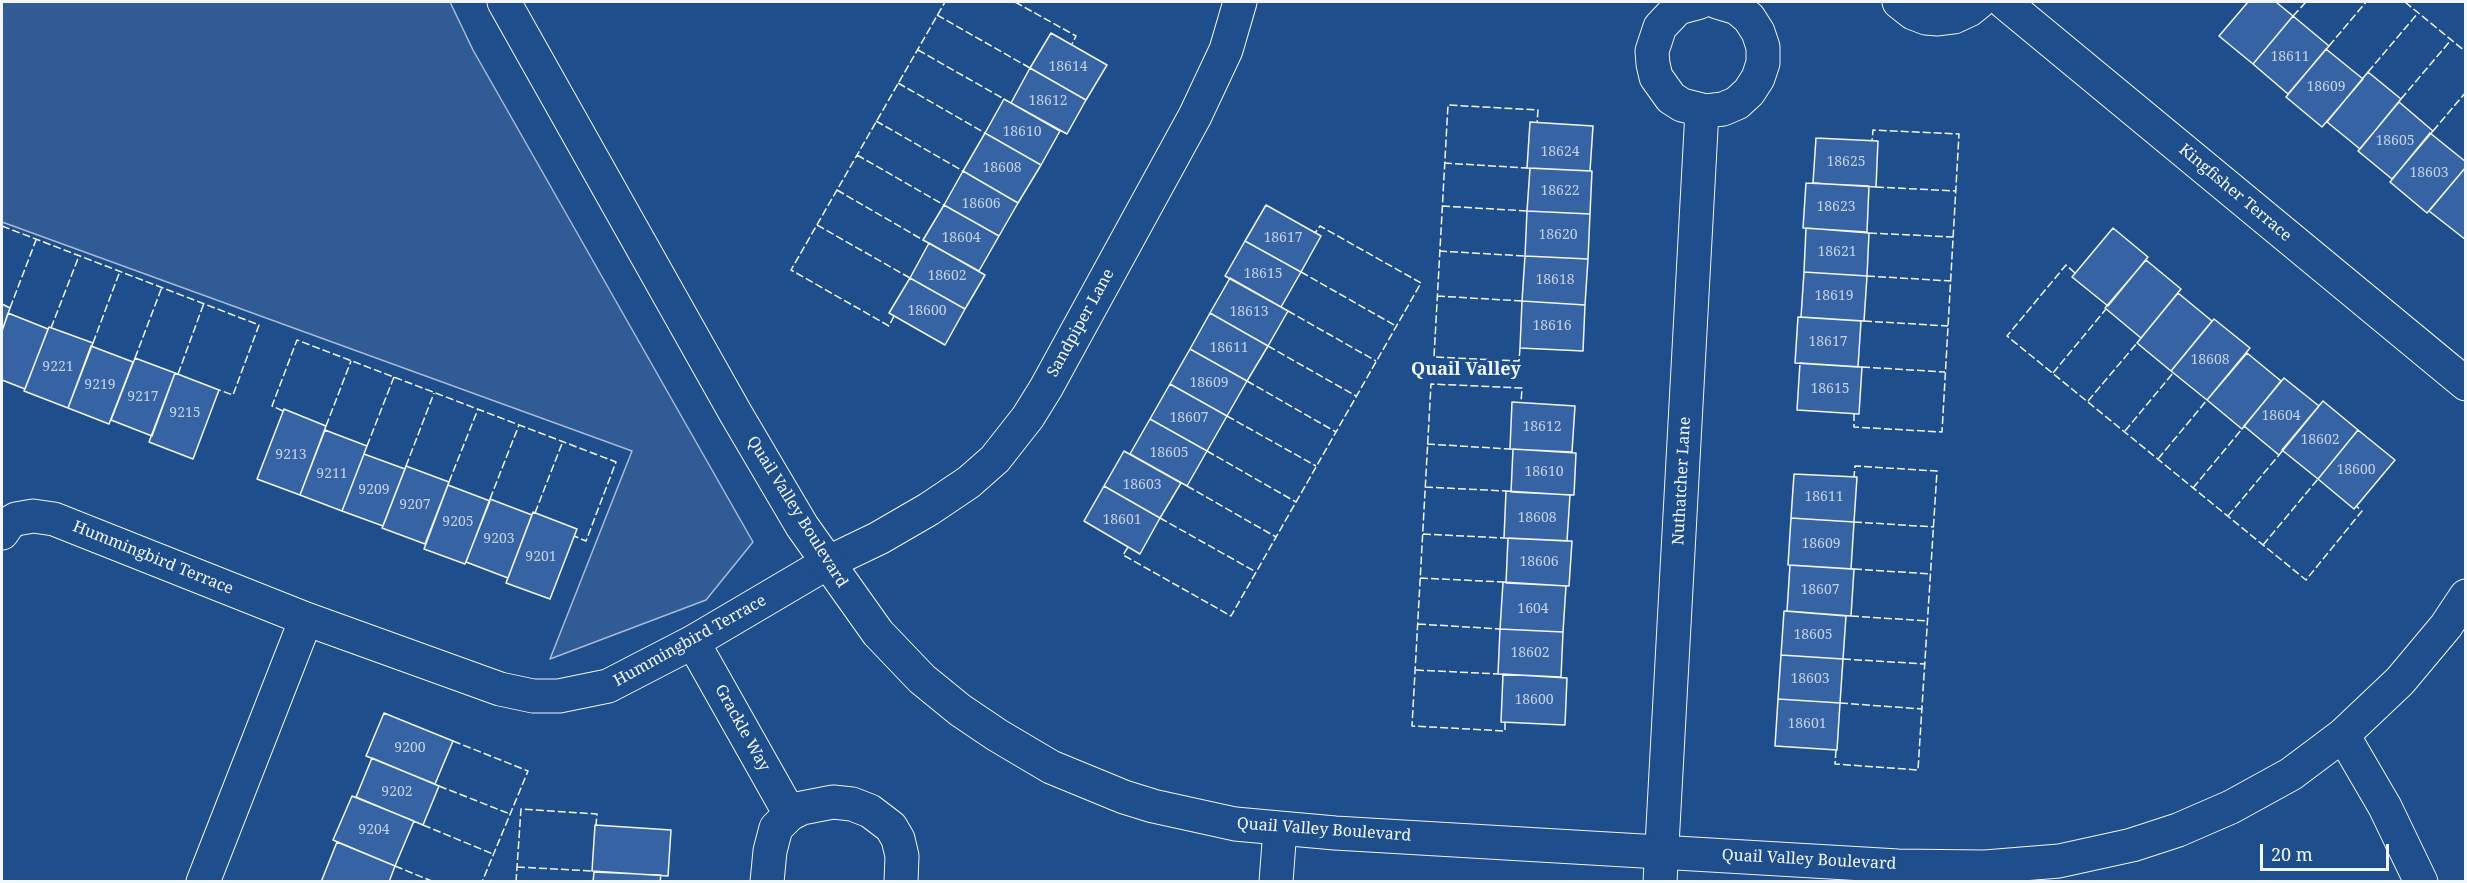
<!DOCTYPE html>
<html>
<head>
<meta charset="utf-8">
<style>
	body { margin:0 }
	#map { position:relative; width:2467px; height:883px; overflow:hidden; background:#1f4e8c; font-family:"Noto Serif",serif }
	canvas { display:block }
	.frame { position:absolute; inset:0; border:3px solid #f2f6ff; pointer-events:none }
	.scale { position:absolute; left:2260px; top:844px; width:129px; height:27px; box-sizing:border-box; border:3px solid #f2f6ff; border-top:0; padding-left:8px; font-size:18px; line-height:21px; white-space:nowrap; color:#f2f6ff; -webkit-text-stroke:4px #1f4e8c; paint-order:stroke }
</style>
</head>
<body>
<div id="map">
<canvas width="2467" height="883"></canvas>
<div class="frame"></div>
<div class="scale">20 m</div>
</div>
<script>
const g = document.querySelector('canvas').getContext('2d');
g.lineJoin = 'round';
function fillPath(path, color) { g.fillStyle = color; g.fill(path, 'evenodd'); }
const toPath = rows => new Path2D(rows.map(r => 'M' + r).join(''));
function stroke(path, color, width, dash) { g.strokeStyle = color; g.lineWidth = width; g.lineCap = dash ? 'butt' : 'round'; g.setLineDash(dash || []); g.stroke(path); }
function drawText(font, color, halo, rows, align = 'center') {
  g.font = font + ' "Noto Serif",serif'; g.lineWidth = 4.5; g.setLineDash([]); g.textBaseline = 'middle'; g.strokeStyle = halo; g.fillStyle = color; for (const [text, x, y, turn = 0] of rows) {
    g.save(); g.translate(x, y); g.rotate((+turn || 0) * Math.PI / 180); g.textAlign = isNaN(turn) ? turn : align; if (halo) g.strokeText(text, 0, 0); g.fillText(text, 0, 0); g.restore();
  }
}
const built = toPath([
	[2,2,450,2,473,50,753,542,706,600,550,659,632,451,2,222,2,2]
]);
fillPath(built, '#305b95');
stroke(built, '#a8bbd7', 1.5);
const building = toPath([
	[2248,2,2276,2,2293,16,2253,64,2219,36,2248,2],
	[2293,16,2329,46,2288,94,2253,64,2293,16],
	[1051,33,1107,65,1086,100,1030,68,1051,33],
	[2326,49,2363,79,2322,127,2286,97,2326,49],
	[1030,68,1086,100,1067,134,1011,103,1030,68],
	[2368,72,2401,99,2360,149,2327,122,2368,72],
	[1004,99,1060,131,1041,165,985,133,1004,99],
	[2399,102,2433,131,2392,179,2358,151,2399,102],
	[1530,122,1593,126,1590,171,1527,168,1530,122],
	[985,133,1041,165,1018,203,963,171,985,133],
	[2430,133,2466,162,2466,167,2427,213,2390,182,2430,133],
	[1816,138,1878,141,1876,187,1813,183,1816,138],
	[2466,167,2466,240,2429,211,2466,167],
	[1530,168,1592,171,1590,214,1527,211,1530,168],
	[963,171,1018,203,999,236,944,205,963,171],
	[1806,183,1869,186,1867,232,1803,228,1806,183],
	[944,205,999,236,979,271,923,240,944,205],
	[1266,205,1321,236,1301,272,1245,241,1266,205],
	[1527,211,1590,214,1588,259,1525,256,1527,211],
	[1806,228,1869,233,1867,276,1804,272,1806,228],
	[2113,228,2148,257,2108,306,2072,277,2113,228],
	[1245,241,1301,272,1281,307,1225,276,1245,241],
	[929,243,985,275,965,309,910,278,929,243],
	[1525,256,1588,259,1585,305,1522,301,1525,256],
	[2146,260,2181,289,2141,338,2105,308,2146,260],
	[1804,272,1867,276,1864,321,1801,317,1804,272],
	[910,278,965,309,945,345,889,313,910,278],
	[1230,278,1288,311,1268,346,1210,313,1230,278],
	[2178,293,2212,321,2171,371,2137,343,2178,293],
	[1522,301,1585,305,1583,351,1520,348,1522,301],
	[2,304,10,308,2,331,2,304],
	[8,313,48,329,25,389,2,380,2,331,8,313],
	[1210,313,1268,346,1247,381,1190,349,1210,313],
	[1798,317,1861,321,1858,367,1795,363,1798,317],
	[2214,319,2250,348,2207,400,2171,371,2214,319],
	[49,327,93,343,68,408,24,391,49,327],
	[91,346,133,362,109,424,68,408,91,346],
	[1190,349,1247,381,1227,416,1170,384,1190,349],
	[2247,353,2281,381,2242,429,2207,400,2247,353],
	[135,358,175,373,152,436,111,420,135,358],
	[1800,363,1862,367,1859,414,1797,410,1800,363],
	[175,373,219,390,193,459,149,442,175,373],
	[2284,378,2319,406,2279,455,2244,426,2284,378],
	[1170,384,1227,416,1207,451,1150,419,1170,384],
	[2323,401,2358,430,2318,479,2282,450,2323,401],
	[1512,402,1575,406,1572,452,1510,449,1512,402],
	[284,409,326,426,300,495,257,479,284,409],
	[1150,419,1207,451,1187,486,1130,454,1150,419],
	[325,430,367,446,342,511,300,495,325,430],
	[2358,430,2395,460,2354,509,2318,479,2358,430],
	[1513,449,1576,453,1574,495,1511,492,1513,449],
	[1124,451,1181,483,1160,518,1104,486,1124,451],
	[364,454,405,469,383,526,342,511,364,454],
	[406,466,449,482,425,544,382,528,406,466],
	[1794,474,1857,477,1854,522,1791,518,1794,474],
	[448,485,490,501,465,564,424,549,448,485],
	[1104,486,1160,518,1140,554,1084,521,1104,486],
	[1506,491,1570,495,1567,541,1504,538,1506,491],
	[490,499,532,515,508,578,466,562,490,499],
	[533,512,577,529,550,599,506,583,533,512],
	[1791,518,1854,522,1851,569,1788,565,1791,518],
	[1508,538,1572,541,1569,586,1506,583,1508,538],
	[1790,565,1854,569,1851,616,1787,611,1790,565],
	[1503,582,1566,586,1563,632,1500,629,1503,582],
	[1784,611,1846,616,1843,659,1781,655,1784,611],
	[1500,629,1563,632,1561,677,1498,674,1500,629],
	[1781,655,1843,659,1840,703,1778,699,1781,655],
	[1503,674,1567,678,1565,725,1501,722,1503,674],
	[1778,699,1840,703,1837,750,1775,746,1778,699],
	[384,713,453,741,435,784,366,756,384,713],
	[372,758,439,786,423,825,356,797,372,758],
	[352,796,414,821,395,866,333,840,352,796],
	[595,825,671,830,668,876,592,871,595,825],
	[337,842,395,866,389,882,321,882,337,842],
	[594,872,661,875,660,882,593,882,594,872]
]);
fillPath(building, '#3563a3');
stroke(building, '#f2f6ff', 1.5);
const minor = toPath([
	[1700,2,1678,8,1660,27,1652,51,1653,64,1656,77,1671,98,1682,105,1706,111,1723,109,1737,103,1749,92,1758,78,1763,63,1763,47,1758,32,1749,18,1737,8,1717,2],
	[1899,2,1913,13,1926,18,1938,19,1954,17,1969,10,1979,2],
	[2004,2,2466,384],
	[2,533,9,523,16,519,33,516,54,519,306,619,500,689,533,696,559,696,608,686,693,642,827,563,879,538,929,509,969,482,995,459,1028,417,1046,388,1195,116,1226,50,1240,2],
	[693,642,790,814],
	[2343,735,2385,807,2421,882],
	[203,882,306,619],
	[767,882,770,851,776,828,790,814,802,808,833,802,852,804,870,811,891,827,898,839,902,856,901,882],
	[1276,882,1280,829],
	[1660,882,1702,111]
]);
const tertiary = toPath([
	[504,2,736,414,802,526,878,633,922,679,960,710,997,735,1051,767,1124,797,1153,806,1235,824,1335,833,1898,866,1985,867,2059,861,2132,845,2178,830,2231,807,2291,774,2343,735,2400,681,2446,626,2466,596]
]);
stroke(minor, '#f2f6ff', 35);
stroke(tertiary, '#f2f6ff', 35);
stroke(minor, '#1f4e8c', 33);
stroke(tertiary, '#1f4e8c', 33);
stroke(toPath([
	[1015,2,1076,36,1072,44],
	[2405,2,2466,52],
	[937,15,1030,68],
	[2293,16,2306,2],
	[2329,46,2366,2],
	[918,50,1004,99],
	[2368,72,2418,13],
	[898,83,985,133],
	[2401,99,2451,40],
	[876,121,963,171],
	[2433,131,2466,92],
	[857,155,944,205],
	[1444,163,1527,168],
	[1876,187,1956,191],
	[837,190,923,240],
	[1442,206,1527,211],
	[817,225,910,278],
	[2,226,259,325,233,395,219,390],
	[1869,233,1953,237],
	[1439,251,1525,256],
	[1301,272,1396,326],
	[2075,273,2066,265,2007,336,2306,580,2362,511,2356,506],
	[1867,276,1951,281],
	[1437,296,1522,301],
	[10,308,36,240],
	[1288,311,1376,361],
	[894,316,889,326,791,270,945,2],
	[1864,321,1948,326],
	[51,328,79,256],
	[93,343,120,271],
	[1268,346,1356,396],
	[1520,348,1519,361,1434,357,1448,105,1538,110,1537,123],
	[135,358,162,287],
	[1862,367,1945,372],
	[2053,373,2106,309],
	[178,374,204,303],
	[1247,381,1336,432],
	[2088,401,2137,343],
	[283,411,272,406,297,340,616,462,586,541,574,536],
	[1854,413,1854,427,1942,432,1959,134,1873,130,1872,141],
	[1227,416,1316,466],
	[326,426,351,361],
	[2125,431,2173,373],
	[1427,444,1510,449],
	[367,446,394,377],
	[1207,451,1296,502],
	[2158,459,2207,400],
	[406,466,434,393],
	[449,482,478,409],
	[1187,486,1276,537],
	[1425,487,1506,491],
	[2193,488,2242,429],
	[490,499,519,425],
	[535,513,563,441],
	[2228,516,2279,455],
	[1160,518,1256,572],
	[1854,522,1934,527],
	[1423,534,1504,538],
	[2263,545,2318,479],
	[1128,547,1123,555,1231,616,1421,283,1320,226,1315,233],
	[1854,569,1931,574],
	[1420,578,1503,582],
	[1851,616,1928,621],
	[1418,624,1500,629],
	[1843,659,1925,664],
	[1416,670,1498,674],
	[1840,703,1922,709],
	[1505,722,1505,731,1412,726,1431,384,1522,388,1521,403],
	[453,741,528,771,482,882],
	[1836,750,1835,764,1918,770,1937,471,1855,466,1854,477],
	[439,786,510,814],
	[423,825,493,854],
	[395,866,434,882],
	[517,867,592,871],
	[516,882,521,809,597,814,596,825]
]), '#f2f6ff', 1.5, [8, 3]);
drawText('14px', '#c3d1e8', null, [
	["18611",2290,57],
	["18614",1068,67],
	["18609",2326,87],
	["18612",1048,101],
	["18610",1022,132],
	["18605",2395,141],
	["18624",1560,152],
	["18625",1846,162],
	["18608",1002,168],
	["18603",2429,173],
	["18622",1560,191],
	["18606",981,204],
	["18623",1836,207],
	["18620",1558,235],
	["18604",961,238],
	["18617",1283,238],
	["18621",1837,252],
	["18615",1263,274],
	["18602",947,276],
	["18618",1555,280],
	["18619",1834,296],
	["18600",927,311],
	["18613",1249,312],
	["18616",1552,326],
	["18617",1828,342],
	["18611",1229,348],
	["18608",2210,360],
	["9221",58,367],
	["18609",1209,383],
	["9219",100,385],
	["18615",1830,389],
	["9217",143,397],
	["9215",185,413],
	["18604",2281,416],
	["18607",1189,418],
	["18612",1542,427],
	["18602",2320,440],
	["18605",1169,453],
	["9213",291,455],
	["18600",2356,470],
	["18610",1544,472],
	["9211",332,474],
	["18603",1142,485],
	["9209",374,490],
	["18611",1824,497],
	["9207",415,505],
	["18608",1537,518],
	["18601",1122,520],
	["9205",458,522],
	["9203",499,539],
	["18609",1821,544],
	["9201",541,557],
	["18606",1539,562],
	["18607",1820,590],
	["1604",1533,609],
	["18605",1813,635],
	["18602",1530,653],
	["18603",1810,679],
	["18600",1534,700],
	["18601",1807,724],
	["9200",410,748],
	["9202",397,792],
	["9204",374,830]
]);
drawText('16px', '#f2f6ff', '#1f4e8c', [
	["Kingfisher Terrace",2235,193,40],
	["Sandpiper Lane",1081,323,-61],
	["Nuthatcher Lane",1682,481,-87],
	["Quail Valley Boulevard",797,512,58],
	["Hummingbird Terrace",153,558,22],
	["Hummingbird Terrace",690,641,-29],
	["Grackle Way",742,728,61],
	["Quail Valley Boulevard",1324,830,4],
	["Quail Valley Boulevard",1809,860,3]
]);
drawText('bold 18px', '#f2f6ff', '#1f4e8c', [
	["Quail Valley",1466,370]
]);
</script>
</body>
</html>
